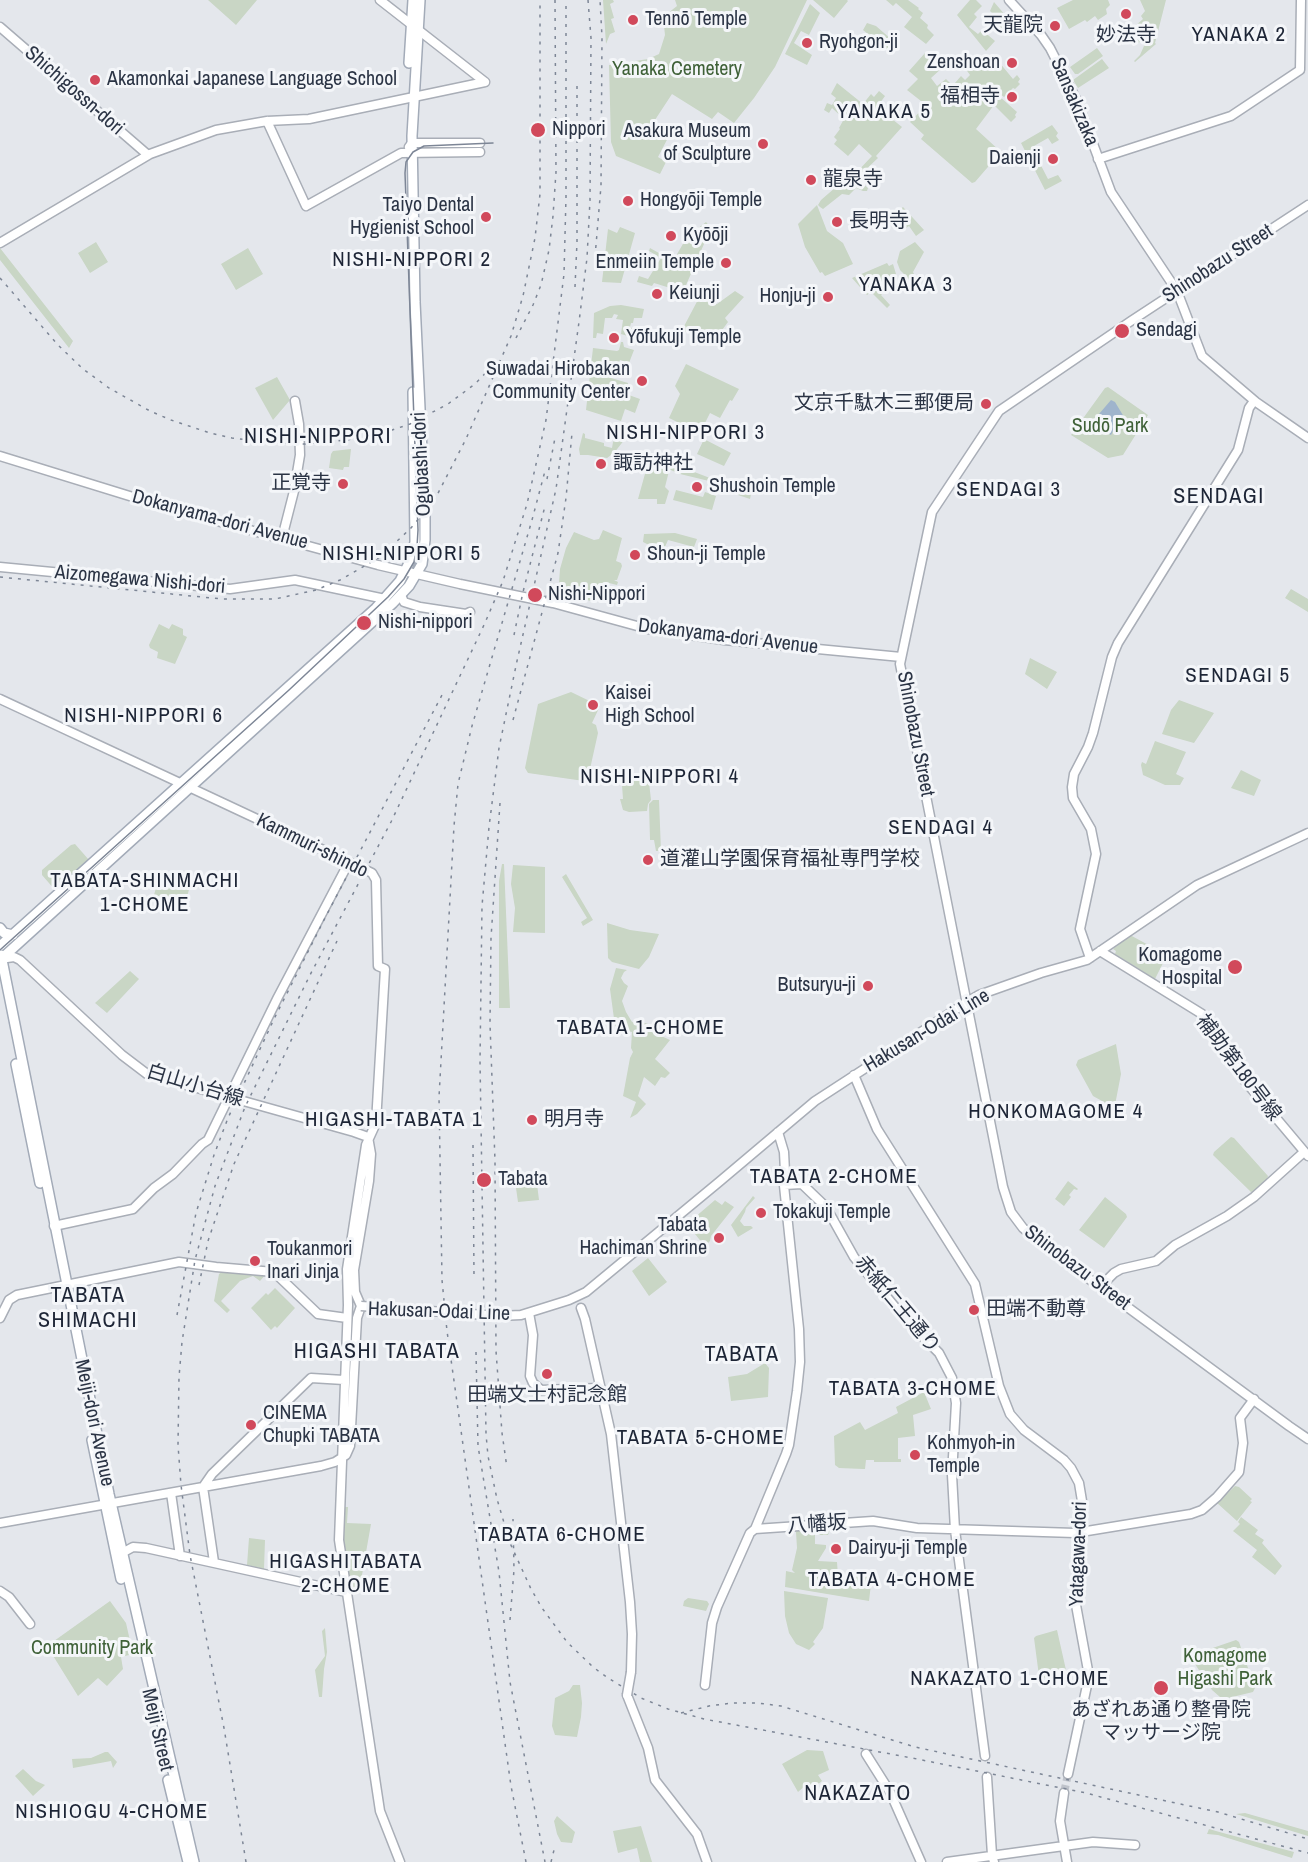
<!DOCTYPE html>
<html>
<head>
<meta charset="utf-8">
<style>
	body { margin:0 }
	canvas { display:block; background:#e4e7ec }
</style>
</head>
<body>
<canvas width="1308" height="1862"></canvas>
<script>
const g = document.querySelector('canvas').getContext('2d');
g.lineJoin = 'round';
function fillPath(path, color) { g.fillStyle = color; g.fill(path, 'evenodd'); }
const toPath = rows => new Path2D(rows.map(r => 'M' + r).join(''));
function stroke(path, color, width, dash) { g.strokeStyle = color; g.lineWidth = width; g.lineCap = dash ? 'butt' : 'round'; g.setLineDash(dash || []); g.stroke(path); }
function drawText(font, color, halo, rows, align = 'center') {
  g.font = font + ' "Archivo Narrow","Noto Sans JP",sans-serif'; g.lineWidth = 6; g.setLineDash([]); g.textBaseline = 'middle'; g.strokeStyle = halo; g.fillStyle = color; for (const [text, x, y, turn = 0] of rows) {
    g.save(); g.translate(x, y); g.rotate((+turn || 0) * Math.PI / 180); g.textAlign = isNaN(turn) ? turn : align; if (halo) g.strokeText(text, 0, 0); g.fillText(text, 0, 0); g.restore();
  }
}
fillPath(toPath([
	[208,0,257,0,236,25],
	[603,0,613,0,614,2,610,4,614,18,611,19,615,32,610,34,606,44],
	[675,0,807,0,775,67,754,98,734,123,718,112,712,119,672,94,653,123,670,134,658,157,666,162,660,174,616,156,611,142,609,65,648,59,659,54,665,35,663,17,677,6],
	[813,0,847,0,848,1,834,18],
	[886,0,908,0,919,8,918,9,923,13,920,18,928,25,927,28,934,35,926,44,904,27,912,17,896,3,893,6],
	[970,0,976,0,982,6,974,14,977,17,969,27,978,34,982,30,995,41,986,51,957,15],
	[1073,0,1108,0,1110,5,1106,9,1107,14,1098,20,1095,16,1087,22,1085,20,1069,29,1057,8],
	[1140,0,1166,0,1155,43,1156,44,1135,62,1134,61,1140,55,1144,46,1141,41,1137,44,1135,43,1135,40,1131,33,1126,36,1123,30,1131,25,1134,27,1143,19,1141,16,1145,11],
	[994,2,1012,23,1004,32,996,24,999,20,990,11],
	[810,4,820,13,809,35,801,31,794,43,812,55,807,65,785,54],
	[867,23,876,26,899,46,892,53,882,45,878,49,876,47,879,43,863,30],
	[1097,48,1103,56,1078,74,1075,74,1070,67],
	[925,53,941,69,931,78,937,86,946,79,954,87,956,85,955,83,961,76,965,80,970,75,965,68,967,66,965,63,968,60,978,71,992,60,996,65,999,62,1013,79,1017,75,1020,79,1018,82,1020,84,1015,89,1013,88,1004,97,1000,94,999,96,1017,112,1015,115,1016,117,1011,122,994,105,976,129,1000,151,1000,153,975,182,972,183,921,139,924,135,910,122,926,105,907,90,918,79,909,71],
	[1102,59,1109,68,1078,88,1073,80],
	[837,83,863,104,871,94,874,97,879,91,885,96,880,103,895,115,892,119,902,127,876,156,878,158,858,177,855,174,872,156,859,144,848,156,834,144,837,140,834,137,840,129,839,128,844,119,832,108,829,113,824,110,827,103,832,105,836,98,831,94],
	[1052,125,1058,133,1056,136,1059,140,1052,144,1048,138,1034,146,1033,150,1048,179,1058,175,1062,181,1045,190,1021,143],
	[851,174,868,188,867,191,863,191,856,188,849,195,842,194,823,209,820,207,818,205,821,200],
	[817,205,827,231,843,243,853,264,825,276,822,272,820,273,805,247,798,224],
	[903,207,924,230,916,236,909,226,901,232,890,218],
	[706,222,711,228,683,292,654,283,652,286,637,282,639,276,648,279,661,258,649,251,650,248,673,261,687,237],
	[620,227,635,233,621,283,602,282,608,229,617,233],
	[96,242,108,262,90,273,78,253],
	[915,242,924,252,913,272,914,274,909,279,900,270,897,262,900,251],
	[0,248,73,341,69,348,0,260],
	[248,248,263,274,236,290,221,264],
	[887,263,889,266,893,264,896,274,891,279,894,283,881,295,890,305,887,308,871,292,867,295,852,278],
	[735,291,744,297,725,318,728,322,714,341,706,337,704,341,682,330,701,294,717,304],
	[621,305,644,309,642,318,634,318,633,323,631,323,630,327,638,332,636,334,628,336,621,334,623,320,616,319,618,315,614,314,612,318,605,318,603,334,597,333,596,338,593,338,594,313,610,306],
	[621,342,623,342,624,347,634,350,629,363,620,360,611,378,628,383,626,394,640,399,635,413,625,409,621,421,586,410,593,348,617,351,619,350],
	[686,364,739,389,732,401,730,400,720,418,710,413,700,433,669,418,680,394,675,386],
	[277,377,290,400,273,420,255,388],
	[1108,387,1148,415,1123,455,1108,458,1071,435,1105,388],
	[624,432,626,432,627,435,625,439,614,453,607,458,588,455,580,455,579,449,583,433,585,434,585,438,604,443,604,446,612,448,613,442,617,438,621,437],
	[704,439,731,453,724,466,697,454],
	[351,449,349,467,344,467,343,470,329,468,331,454,333,451],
	[663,456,688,466,689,470,710,478,709,481,680,474,659,465],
	[648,463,669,471,665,487,669,491,665,504,657,504,657,499,638,499],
	[722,482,738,487,739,485,752,489,750,499,720,489],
	[676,490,703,497,705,492,716,496,712,510,673,500],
	[603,530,622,538,616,561,621,563,622,566,617,580,614,580,618,582,617,585,609,583,601,596,593,593,591,601,567,595,559,583,560,569,566,548,574,532,594,540,599,539],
	[675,533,697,539,694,547,668,540,658,563,650,559,655,550,652,547,654,545,653,543,651,546,643,542,644,534],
	[1291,589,1308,599,1308,612,1285,598],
	[159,624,169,629,172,624,183,629,183,635,187,637,175,664,157,658,158,652,150,648,149,645],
	[1030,658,1057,672,1047,689,1025,674],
	[571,692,600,706,592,723,596,725,598,733,588,778,584,781,528,773,525,768,538,704],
	[1179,700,1214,713,1194,743,1162,734,1171,710],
	[1155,741,1186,752,1176,774,1184,778,1180,785,1165,785,1143,775,1141,765,1142,762,1146,764],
	[631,770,632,774,648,773,651,800,648,804,647,811,629,812,623,810,620,799,623,799,621,771],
	[1241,770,1261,780,1254,796,1231,788],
	[653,800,659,800,661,851,656,851,654,840,650,840,649,804],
	[75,844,89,860,55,890,42,875,42,870,71,845],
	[502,864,504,864,510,1008,499,1008,499,881],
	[513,865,545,867,545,933,513,932,515,908,511,884],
	[566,874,593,920,583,926,581,922,587,918,562,877],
	[170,878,190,886,185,904,154,895,157,884,167,887],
	[607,923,630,930,659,934,649,957,639,969,612,962,608,958],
	[1130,935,1167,955,1155,979,1115,954,1116,951,1113,949],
	[616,968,627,970,624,972,621,978,624,983,628,986,622,1001,626,1012,632,1022,635,1023,643,1020,642,1022,648,1024,646,1029,670,1040,655,1059,670,1073,665,1078,661,1077,655,1086,644,1077,638,1096,646,1104,637,1114,630,1118,636,1102,623,1096,630,1058,633,1052,631,1048,632,1032,617,1028,615,1026,610,989],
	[130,971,139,979,107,1013,95,1003],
	[1116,1044,1121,1074,1115,1105,1111,1106,1093,1096,1076,1065,1078,1060],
	[1231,1137,1234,1138,1268,1176,1267,1179,1255,1192,1251,1192,1213,1155,1214,1152],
	[1068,1181,1078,1189,1077,1190,1074,1189,1069,1195,1071,1197,1064,1206,1055,1199],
	[537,1184,539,1200,518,1202,516,1188,514,1186],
	[753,1196,755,1198,746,1208,745,1212,740,1221,744,1226,751,1226,753,1228,738,1237,731,1225],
	[1105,1197,1126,1214,1127,1217,1104,1248,1079,1230],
	[715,1200,722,1205,725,1201,734,1207,711,1236,710,1241,707,1244,703,1244,687,1224],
	[648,1258,667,1282,649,1296,632,1271],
	[223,1271,266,1274,260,1281,253,1276,240,1281,221,1301,230,1310,227,1313,214,1301,219,1274],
	[275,1288,295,1308,277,1328,275,1326,271,1330,251,1308,266,1293,268,1295],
	[765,1363,769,1368,768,1397,731,1401,728,1377,747,1374],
	[924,1392,931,1409,913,1415,915,1436,898,1438,898,1459,901,1459,901,1462,874,1462,874,1460,866,1460,865,1469,863,1469,839,1468,835,1465,834,1436,860,1422,865,1430,898,1413,896,1407],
	[1235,1486,1239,1487,1252,1499,1250,1501,1252,1502,1237,1521,1217,1503],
	[344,1507,348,1507,347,1523,371,1524,359,1592,351,1593,342,1540],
	[1241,1517,1258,1530,1255,1534,1264,1540,1262,1543,1282,1566,1275,1575,1252,1557,1257,1550,1233,1531,1240,1524,1238,1522],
	[827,1528,830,1530,828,1535,815,1535,815,1544,826,1545,826,1548,818,1561,837,1562,838,1576,872,1576,869,1601,785,1587,786,1571,795,1573,792,1570,797,1548,796,1532,798,1530],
	[249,1538,265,1540,264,1569,247,1565],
	[784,1591,828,1598,823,1628,813,1642,815,1644,809,1650,796,1644,789,1633,785,1616],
	[688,1598,707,1601,709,1604,706,1611,683,1606,684,1601],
	[110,1601,126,1623,133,1654,121,1657,123,1669,107,1686,98,1678,78,1696,47,1646],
	[325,1628,327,1652,324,1669,322,1697,319,1697,315,1670,325,1656,322,1631],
	[1057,1630,1066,1670,1064,1673,1043,1678,1039,1676,1034,1638,1036,1636],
	[1236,1640,1239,1642,1255,1688,1253,1692,1224,1699,1220,1697,1212,1690,1193,1661,1198,1653],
	[573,1685,580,1685,582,1703,581,1717,577,1737,555,1735,552,1726,555,1698,569,1691],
	[807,1750,823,1751,829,1770,818,1775,822,1781,812,1789,807,1784,798,1792,782,1764],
	[105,1752,108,1752,117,1762,113,1768,111,1761,73,1768,72,1759,91,1758],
	[23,1769,36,1781,45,1785,33,1796,15,1776],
	[1245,1813,1308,1831,1308,1836,1236,1814],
	[557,1816,575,1832,572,1843,561,1842,557,1834,554,1821],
	[641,1826,652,1862,640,1862,637,1848,618,1853,613,1831],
	[1209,1829,1223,1833,1294,1852,1292,1858,1218,1835,1207,1834]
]), '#c9d6c5');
fillPath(toPath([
	[1111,400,1115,402,1124,417,1121,423,1115,427,1111,435,1098,427,1097,423,1099,414]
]), '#9fb4cc');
stroke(toPath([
	[1064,1793,1068,1774]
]), '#bfc3cb', 8, [8, 4]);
const secondary = toPath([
	[380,0,485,82],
	[1009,0,1041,35,1050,48,1077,101,1111,192,1177,291,1202,356,1256,402,1308,438],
	[0,27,148,155],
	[267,121,306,206,401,153,480,152],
	[409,147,412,143,480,143],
	[1098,159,1231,116,1300,70,1301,0],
	[1308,205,1131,321,999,411,932,512,900,664,1003,1187,1011,1212,1023,1228,1043,1245,1289,1426,1308,1439],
	[0,243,150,154,216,130,267,121,309,119,485,82],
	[0,456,162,506,378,565,460,584,553,603,648,629,724,640,901,657],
	[282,538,294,491,300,455,299,424,295,401],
	[0,567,230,589,295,580,385,599],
	[401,595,404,602,420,607,466,614,470,612],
	[0,699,180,783],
	[191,788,349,862,372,873,376,880,378,966,385,969,376,1123,366,1145,347,1269,348,1305,339,1540,380,1811,400,1862],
	[1100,951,1202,1014,1245,1081,1308,1156],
	[1090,958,1080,929,1096,854,1091,829,1073,798,1072,787,1074,774,1088,747,1093,733,1112,657,1118,643,1238,450,1249,408,1254,401],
	[0,959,14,957,20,960,122,1055,147,1074,354,1132,368,1137,371,1154,369,1181,354,1270,355,1292,361,1306,357,1318,350,1446,346,1455,335,1462,321,1466,0,1523],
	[854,1075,877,1129,975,1284,999,1386,1010,1414,1024,1430,1064,1460,1071,1468,1079,1483,1082,1501,1079,1533,1076,1605,1089,1676,1068,1774],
	[784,1185,802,1184,826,1207,854,1257,904,1318,939,1353,952,1378,956,1403,952,1475,955,1530,985,1756],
	[54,1226,133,1209,154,1188,173,1174,202,1144,208,1140,278,997,349,862],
	[1100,1287,1114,1273,1121,1269,1156,1261,1175,1245,1227,1216,1254,1197,1304,1152],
	[581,1308,585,1319,611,1434,630,1602,632,1634,631,1672],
	[529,1313,533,1335,530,1376,533,1383,541,1390,600,1388],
	[499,1316,521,1315,569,1300,586,1292,719,1182,815,1101,967,1002,979,995,1041,973,1087,960,1197,885,1308,833],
	[0,1318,9,1300,17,1295,179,1262,216,1267,274,1272,318,1314,347,1318],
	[171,1493,180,1556],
	[755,1529,873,1521,917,1528,1075,1533,1191,1514,1202,1510,1217,1497,1239,1472,1243,1443,1240,1418,1254,1399],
	[122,1553,133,1547,146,1548,346,1592],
	[214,1562,203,1487,212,1474,311,1378,344,1380],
	[0,1591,9,1597,30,1624],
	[705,1685,712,1623,717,1607,750,1533,755,1529,786,1454,789,1445,797,1391,800,1362,799,1329,783,1176,785,1172,784,1152,778,1132],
	[627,1695,648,1748,655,1780,697,1834,707,1862],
	[866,1754,890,1792,921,1862],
	[987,1777,992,1855,994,1862],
	[1064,1793,1060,1821,1067,1862],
	[947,1862,1093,1842,1135,1845]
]);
const primary = toPath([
	[409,63,413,0],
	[0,928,4,933,13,935],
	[0,946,376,608,400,581,411,559,415,542,413,392],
	[1,955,109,1494,194,1862],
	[0,960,393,603,409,586,422,564,425,540,425,515,415,302,412,136,420,0],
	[16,1064,40,1183],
	[92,1440,121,1579],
	[168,1780,188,1862]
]);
stroke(secondary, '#a9aeb7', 11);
stroke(primary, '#a3abb8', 12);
stroke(secondary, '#fff', 8);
stroke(primary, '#fff', 9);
stroke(toPath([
	[0,950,289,690,388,597,404,579,414,562,417,547,418,530,405,173,406,162,413,152,424,146,493,143]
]), '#7d8696', 1.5);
stroke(toPath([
	[588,0,591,38,590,200,587,258,579,322,556,489,517,661,499,748,489,827,482,906,480,1061,486,1434,488,1456,497,1499,510,1543,531,1589,542,1608,567,1642,593,1667,608,1678,641,1698,668,1709,704,1719,912,1758,1086,1793,1308,1853],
	[595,257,601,186,602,37,600,0],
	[0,278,58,345,83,369,109,388,150,411,171,420,210,433,232,438,273,443,305,444,347,440,383,433,410,424,448,404,475,384,495,363],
	[575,287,577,242,577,86],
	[516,338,533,305,541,285,549,250,553,216,556,172,555,0],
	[547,479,555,438],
	[0,577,222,599,275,599,316,590,340,580,380,557,410,529,434,501,466,439,511,336,523,296,535,238,540,194,540,0],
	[514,635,523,592,545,506],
	[513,720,558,553,566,498,572,433],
	[500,803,491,938,490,1024,495,1161,496,1351,502,1433,507,1468],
	[473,1145,474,1277],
	[199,1285,208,1241,234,1164,337,941],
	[177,1315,196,1213,214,1155,228,1118,274,1019,325,918,442,695],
	[476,1352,478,1446,499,1572,510,1682,545,1862],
	[510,1620,514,1570,513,1519],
	[681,1713,709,1706,732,1703,757,1703,781,1706,915,1747,1185,1805,1218,1812,1308,1839],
	[246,1862,224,1728,190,1555,181,1485,178,1445,179,1377,182,1342,195,1260,215,1186,245,1107,310,975,391,822,484,625,503,581,527,504,546,420,564,274,566,197,566,0],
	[526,1862,511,1786,447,1331,442,1280,439,1097,454,826,458,784,472,726,532,520,545,471],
	[551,1862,555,1846]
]), '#7d8696', 1.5, [3, 6]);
const secondaryBridge = toPath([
	[361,1306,499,1316],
	[627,1695,631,1672]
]);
stroke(secondaryBridge, '#a9aeb7', 11, []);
stroke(secondaryBridge, '#fff', 8);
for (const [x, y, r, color] of [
	[1126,14,6,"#d1495b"],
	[633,20,6,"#d1495b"],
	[1055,26,6,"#d1495b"],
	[807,43,6,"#d1495b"],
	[1012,63,6,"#d1495b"],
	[95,80,6,"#d1495b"],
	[1012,97,6,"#d1495b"],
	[538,130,8,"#d1495b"],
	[763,144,6,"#d1495b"],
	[1053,159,6,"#d1495b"],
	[811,180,6,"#d1495b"],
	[628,201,6,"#d1495b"],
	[486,217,6,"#d1495b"],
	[837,222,6,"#d1495b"],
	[671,236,6,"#d1495b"],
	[726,263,6,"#d1495b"],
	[657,294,6,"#d1495b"],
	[828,297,6,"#d1495b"],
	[1122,331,8,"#d1495b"],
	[614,338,6,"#d1495b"],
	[642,381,6,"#d1495b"],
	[986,404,6,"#d1495b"],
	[601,464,6,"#d1495b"],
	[343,484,6,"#d1495b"],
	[697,487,6,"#d1495b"],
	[635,555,6,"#d1495b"],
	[535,595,8,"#d1495b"],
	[364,623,8,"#d1495b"],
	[593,705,6,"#d1495b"],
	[648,860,6,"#d1495b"],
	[1235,967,8,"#d1495b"],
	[868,986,6,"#d1495b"],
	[532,1120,6,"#d1495b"],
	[484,1180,8,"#d1495b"],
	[761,1213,6,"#d1495b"],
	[719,1238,6,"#d1495b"],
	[255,1261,6,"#d1495b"],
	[974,1310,6,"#d1495b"],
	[547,1374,6,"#d1495b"],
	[251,1425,6,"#d1495b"],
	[915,1455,6,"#d1495b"],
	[836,1549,6,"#d1495b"],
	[1161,1688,8,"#d1495b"]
]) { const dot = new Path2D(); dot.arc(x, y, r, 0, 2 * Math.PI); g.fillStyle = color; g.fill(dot); stroke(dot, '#f4f6f9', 2); }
drawText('20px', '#2b3445', '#f4f6f9', [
	["Tennō Temple",645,20],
	["天龍院",1043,26,"right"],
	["妙法寺",1126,36,"center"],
	["Ryohgon-ji",819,43],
	["Zenshoan",1000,63,"right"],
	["Akamonkai Japanese Language School",107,80],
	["福相寺",1000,97,"right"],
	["Nippori",552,130],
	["Asakura Museum",751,132,"right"],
	["of Sculpture",751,155,"right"],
	["Daienji",1041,159,"right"],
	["龍泉寺",823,180],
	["Hongyōji Temple",640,201],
	["Taiyo Dental",474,206,"right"],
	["Hygienist School",474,229,"right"],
	["長明寺",849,222],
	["Kyōōji",683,236],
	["Enmeiin Temple",714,263,"right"],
	["Keiunji",669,294],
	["Honju-ji",816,297,"right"],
	["Sendagi",1136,331],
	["Yōfukuji Temple",626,338],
	["Suwadai Hirobakan",630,370,"right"],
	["Community Center",630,393,"right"],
	["文京千駄木三郵便局",974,404,"right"],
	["諏訪神社",613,464],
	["正覚寺",331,484,"right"],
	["Shushoin Temple",709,487],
	["Shoun-ji Temple",647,555],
	["Nishi-Nippori",548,595],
	["Nishi-nippori",378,623],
	["Kaisei",605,694],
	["High School",605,717],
	["道灌山学園保育福祉専門学校",660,860],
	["Komagome",1222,956,"right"],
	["Hospital",1222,979,"right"],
	["Butsuryu-ji",856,986,"right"],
	["明月寺",544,1120],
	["Tabata",498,1180],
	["Tokakuji Temple",773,1213],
	["Tabata",707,1226,"right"],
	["Hachiman Shrine",707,1249,"right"],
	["Toukanmori",267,1250],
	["Inari Jinja",267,1273],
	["田端不動尊",986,1310],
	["田端文士村記念館",547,1396,"center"],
	["CINEMA",263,1414],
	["Chupki TABATA",263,1437],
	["Kohmyoh-in",927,1444],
	["Temple",927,1467],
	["Dairyu-ji Temple",848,1549],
	["あざれあ通り整骨院",1161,1711,"center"],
	["マッサージ院",1161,1734,"center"]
], 'left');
drawText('20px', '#3f6138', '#f4f6f9', [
	["Yanaka Cemetery",677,70],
	["Sudō Park",1110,427],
	["Community Park",92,1649],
	["Komagome",1225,1657],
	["Higashi Park",1225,1680]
]);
drawText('20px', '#2b3445', '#f4f6f9', [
	["Shichigossn-dori",74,91,41],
	["Sansakizaka",1074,102,67],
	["Shinobazu Street",1218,264,-33],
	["Ogubashi-dori",422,464,-93],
	["Dokanyama-dori Avenue",220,520,15],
	["Aizomegawa Nishi-dori",140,580,5],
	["Dokanyama-dori Avenue",728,637,7],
	["Shinobazu Street",915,734,79],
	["Kammuri-shindo",312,846,26],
	["Hakusan-Odai Line",927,1031,-31],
	["補助第180号線",1238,1068,53],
	["白山小台線",195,1086,17],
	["Shinobazu Street",1077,1268,37],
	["赤紙仁王通り",897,1305,50],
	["Hakusan-Odai Line",439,1312,2],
	["Meiji-dori Avenue",94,1423,78],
	["八幡坂",817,1525,-4],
	["Yatagawa-dori",1079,1554,-88],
	["Meiji Street",157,1730,77]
]);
g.letterSpacing = '1.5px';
drawText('21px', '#1d2536', '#f4f6f9', [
	["YANAKA 2",1239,35],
	["YANAKA 5",884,112],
	["NISHI-NIPPORI 2",412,260],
	["YANAKA 3",906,285],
	["NISHI-NIPPORI 3",686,433],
	["SENDAGI 3",1009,490],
	["NISHI-NIPPORI 5",402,554],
	["SENDAGI 5",1238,676],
	["NISHI-NIPPORI 6",144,716],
	["NISHI-NIPPORI 4",660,777],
	["SENDAGI 4",941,828],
	["TABATA-SHINMACHI",145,881],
	["1-CHOME",145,905],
	["TABATA 1-CHOME",641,1028],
	["HONKOMAGOME 4",1056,1112],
	["HIGASHI-TABATA 1",394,1120],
	["TABATA 2-CHOME",834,1177],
	["TABATA 3-CHOME",913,1389],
	["TABATA 5-CHOME",701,1438],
	["TABATA 6-CHOME",562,1535],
	["HIGASHITABATA",346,1562],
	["2-CHOME",346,1586],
	["TABATA 4-CHOME",892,1580],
	["NAKAZATO 1-CHOME",1010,1679],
	["NISHIOGU 4-CHOME",112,1812]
]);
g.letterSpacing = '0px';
g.letterSpacing = '1.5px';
drawText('22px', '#1d2536', '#f4f6f9', [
	["NISHI-NIPPORI",318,437],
	["SENDAGI",1219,497],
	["TABATA",88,1296],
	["SHIMACHI",88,1321],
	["HIGASHI TABATA",377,1352],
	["TABATA",742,1355],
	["NAKAZATO",858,1794]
]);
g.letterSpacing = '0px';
</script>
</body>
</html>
